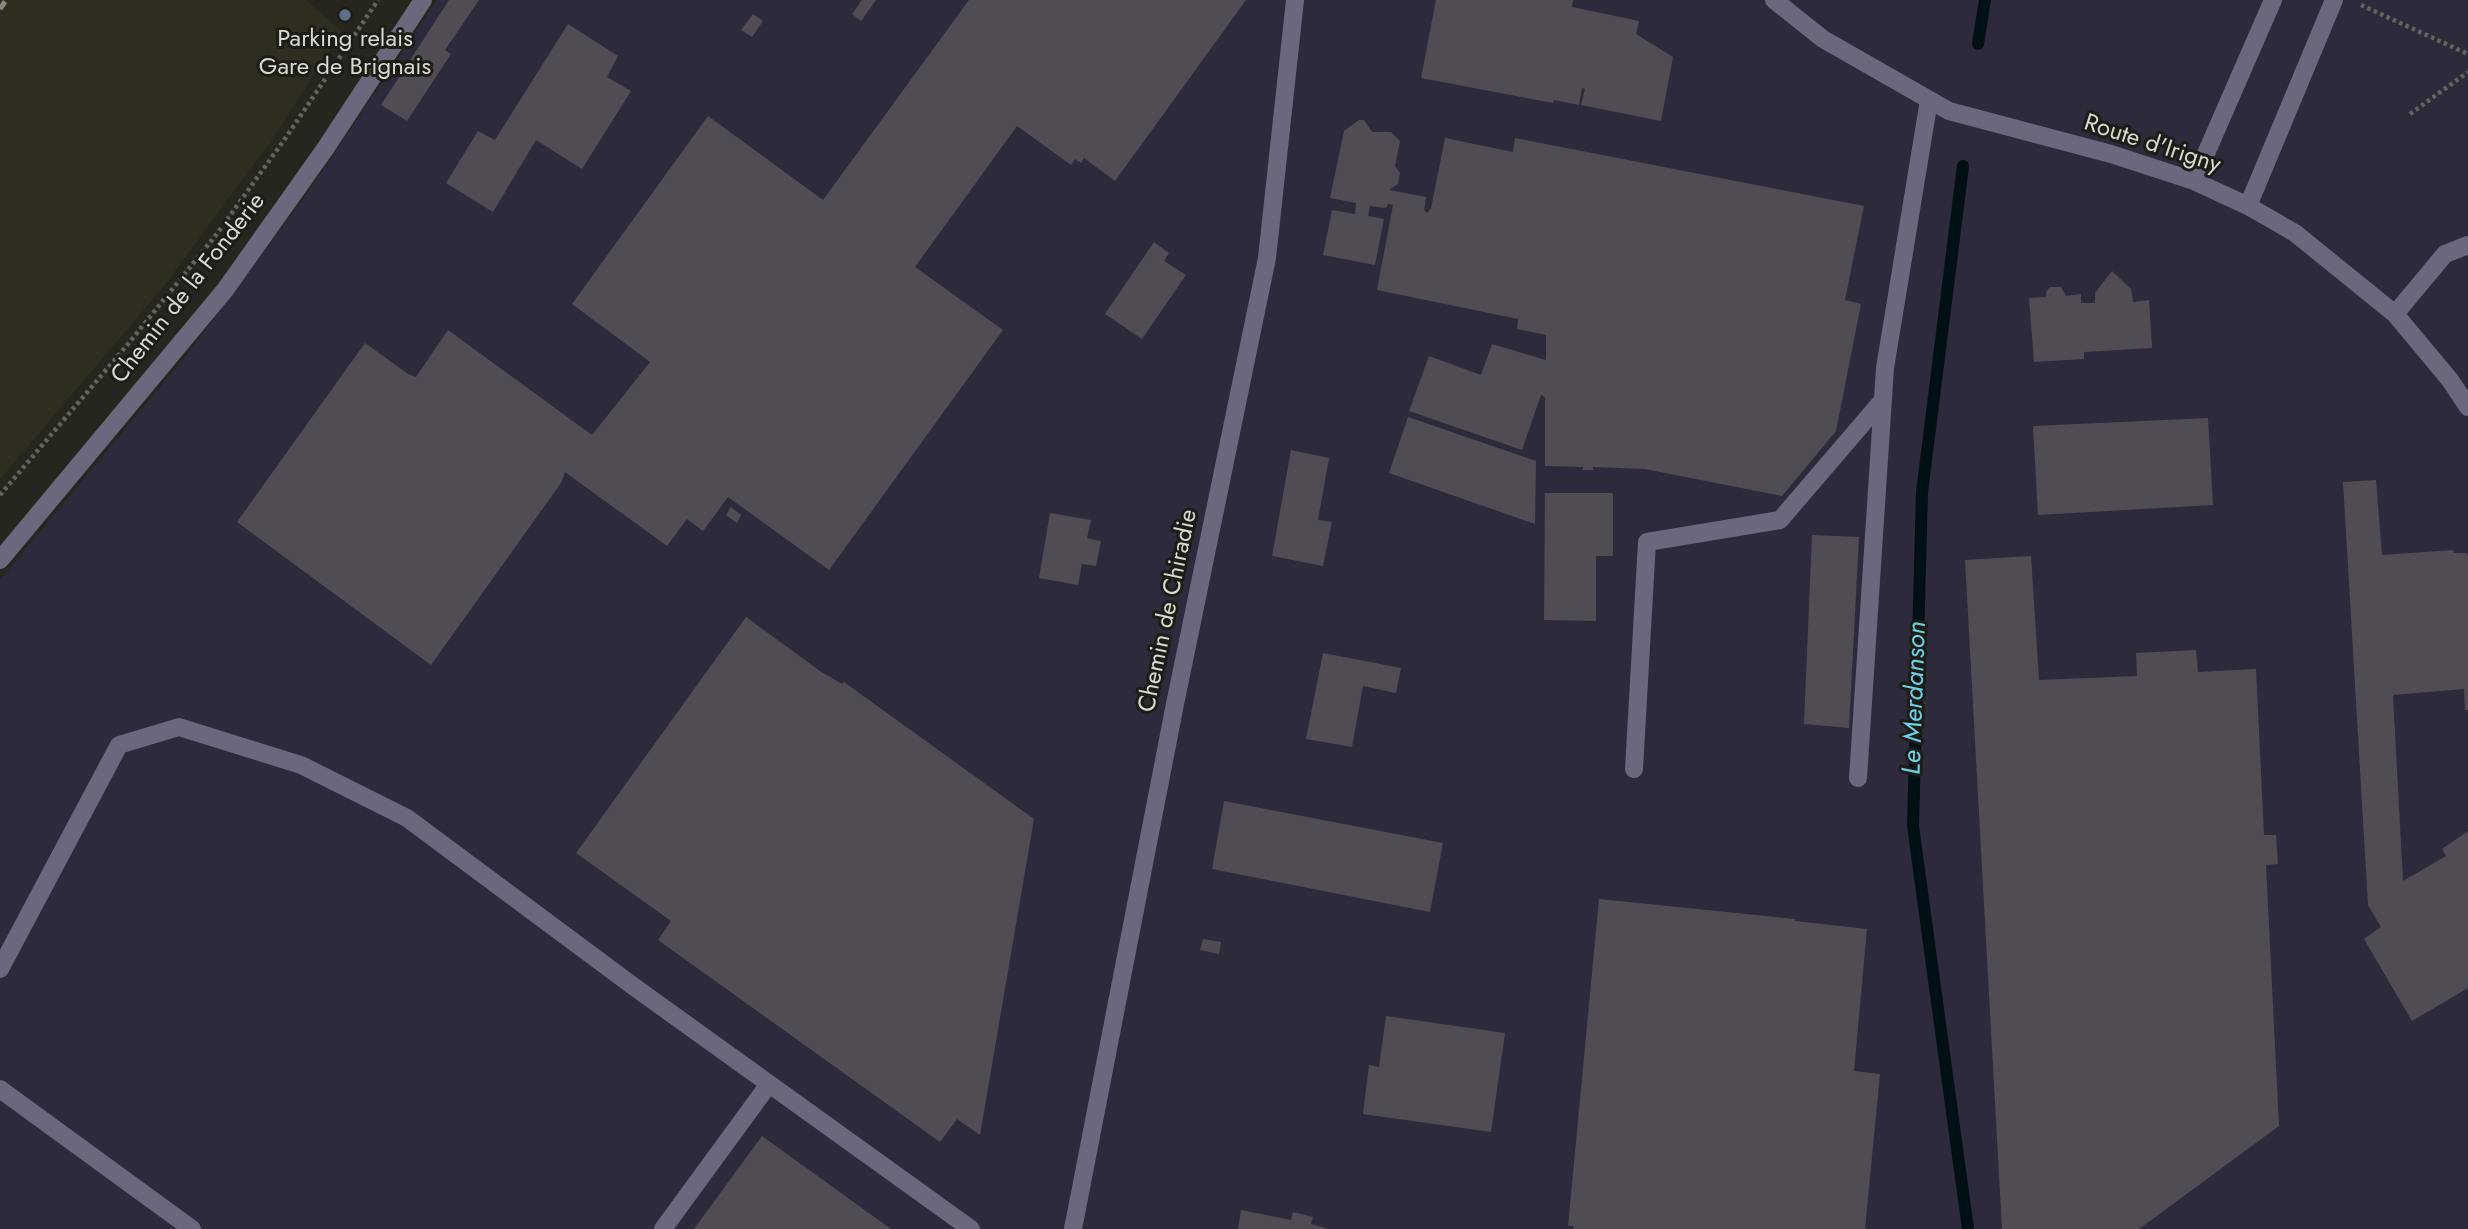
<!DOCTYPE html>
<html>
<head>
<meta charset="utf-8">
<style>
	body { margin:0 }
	canvas { display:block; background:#27261e }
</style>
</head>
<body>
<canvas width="2468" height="1229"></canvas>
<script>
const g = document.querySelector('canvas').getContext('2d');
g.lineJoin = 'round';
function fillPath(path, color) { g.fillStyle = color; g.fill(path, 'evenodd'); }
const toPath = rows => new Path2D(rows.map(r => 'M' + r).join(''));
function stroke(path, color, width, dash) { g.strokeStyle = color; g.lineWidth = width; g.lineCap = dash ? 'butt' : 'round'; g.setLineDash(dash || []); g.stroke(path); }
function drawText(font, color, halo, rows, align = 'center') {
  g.font = font + ' Jost,sans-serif'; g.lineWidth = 6; g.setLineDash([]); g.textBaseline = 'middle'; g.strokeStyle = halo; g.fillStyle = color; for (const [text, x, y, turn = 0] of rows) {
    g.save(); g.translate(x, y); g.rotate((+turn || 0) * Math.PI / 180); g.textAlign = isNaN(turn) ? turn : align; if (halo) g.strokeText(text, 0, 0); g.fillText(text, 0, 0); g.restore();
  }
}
fillPath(toPath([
	[0,0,306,0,342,32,271,141,163,287,0,479]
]), '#2f2d1f');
fillPath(toPath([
	[437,0,2468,0,2468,1229,0,1229,0,580,189,352,306,195]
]), '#2d2a3b');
stroke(toPath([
	[1978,44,1985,0],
	[1963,166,1922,492,1913,826,1968,1229]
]), '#001015', 12);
fillPath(toPath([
	[449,0,479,0,445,50,451,54,407,121,381,105],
	[862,0,876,0,861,21,852,14],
	[969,0,1246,0,1115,181,1084,158,1081,163,1075,159,1071,165,1017,126,915,267,1003,330,829,570,728,497,703,531,687,519,667,546,565,472,561,483,431,665,237,522,365,343,408,374,416,377,448,330,592,435,650,362,572,304,708,116,823,200],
	[1436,0,1573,0,1572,7,1639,21,1636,34,1673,57,1661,121,1581,105,1585,89,1582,88,1579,105,1554,100,1553,103,1421,78],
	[753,14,763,21,752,37,741,30],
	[568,24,618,56,607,77,631,91,582,169,536,140,493,212,446,183,478,131,495,140],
	[1359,120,1364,120,1372,132,1391,132,1400,141,1395,166,1400,173,1398,184,1389,190,1426,197,1424,210,1427,213,1431,208,1445,138,1513,152,1515,138,1864,206,1845,300,1861,304,1836,431,1782,496,1645,469,1593,467,1593,470,1583,470,1583,467,1545,466,1545,397,1541,395,1522,450,1409,411,1429,356,1481,375,1492,344,1546,360,1546,335,1517,329,1518,319,1377,290,1393,205,1388,204,1386,208,1370,206,1368,216,1384,219,1375,265,1323,255,1332,210,1355,214,1356,203,1330,198,1344,131],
	[1154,242,1169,253,1164,261,1186,275,1142,339,1105,314],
	[2112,271,2131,289,2133,302,2149,300,2152,348,2084,352,2084,359,2034,362,2029,298,2046,297,2046,292,2050,287,2061,287,2066,296,2081,294,2081,303,2095,303,2095,293],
	[1408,417,1536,461,1535,524,1389,473],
	[2208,418,2213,505,2038,515,2033,426],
	[1291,450,1329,458,1318,520,1332,522,1323,566,1272,556],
	[2376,480,2382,555,2453,550,2454,553,2466,553,2468,556,2468,710,2465,710,2464,689,2393,695,2403,881,2446,856,2442,849,2468,831,2468,988,2412,1021,2364,939,2381,927,2368,905,2343,482],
	[1545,493,1613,493,1613,556,1596,556,1596,621,1544,620],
	[731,507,741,515,737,523,726,515],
	[1050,513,1091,520,1087,538,1101,541,1096,566,1082,564,1078,585,1039,578],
	[1812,535,1859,537,1849,728,1804,724],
	[2031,556,2039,680,2137,676,2136,653,2196,650,2198,672,2256,669,2264,835,2276,835,2278,864,2266,865,2279,1126,2139,1229,2002,1229,1965,560],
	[746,617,820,671,842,684,844,682,1034,819,980,1135,957,1119,940,1142,658,940,671,921,576,853],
	[1323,653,1401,668,1396,693,1363,686,1352,747,1306,739],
	[1224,801,1443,843,1430,912,1212,869],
	[1599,899,1795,919,1795,921,1867,929,1854,1071,1880,1074,1865,1229,1574,1229,1573,1226,1568,1226],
	[1203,939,1221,942,1219,954,1200,950],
	[1386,1016,1505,1033,1491,1132,1363,1114,1369,1065,1379,1067],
	[762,1136,891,1229,694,1229],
	[1241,1210,1291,1220,1293,1212,1313,1217,1311,1224,1329,1229,1238,1229]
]), '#514c53');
stroke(toPath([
	[2361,5,2468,54],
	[2410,114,2468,72],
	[0,495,128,344,216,235,287,136,378,0]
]), '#64635c', 4.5, [3.5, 3.5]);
stroke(toPath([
	[1774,0,1823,39,1949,111,2111,154,2194,181,2248,206,2295,233,2395,314,2450,380,2468,407],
	[2194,181,2273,0],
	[2248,206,2334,0],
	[2395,314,2445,254,2468,245],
	[0,560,225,290,325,149,423,0],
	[1634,769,1647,542,1780,520,1882,401],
	[1858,778,1885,368,1929,100],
	[0,969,119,745,179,727,301,765,407,818,633,986,971,1229],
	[0,1089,192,1229],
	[663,1229,769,1084],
	[1073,1229,1175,704,1267,258,1295,0]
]), '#6c677c', 18);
stroke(toPath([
	[0,9,6,0]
]), '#86857f', 5, [9, 9]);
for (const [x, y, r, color] of [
	[345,15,7,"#5c6f8a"]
]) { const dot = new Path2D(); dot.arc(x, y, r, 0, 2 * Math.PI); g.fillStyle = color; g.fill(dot); stroke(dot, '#1d1c15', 2.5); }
drawText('24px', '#d9d8d3', '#1d1c15', [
	["Parking relais",345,40],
	["Gare de Brignais",345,68]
]);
drawText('24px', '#d9d8d3', '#1d1c15', [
	["Route d'Irigny",2152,145,18],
	["Chemin de la Fonderie",189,289,-52],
	["Chemin de Chiradie",1169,611,-78]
]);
drawText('italic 26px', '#69d2eb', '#1d1c15', [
	["Le Merdanson",1916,698,-88]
]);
</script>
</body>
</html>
